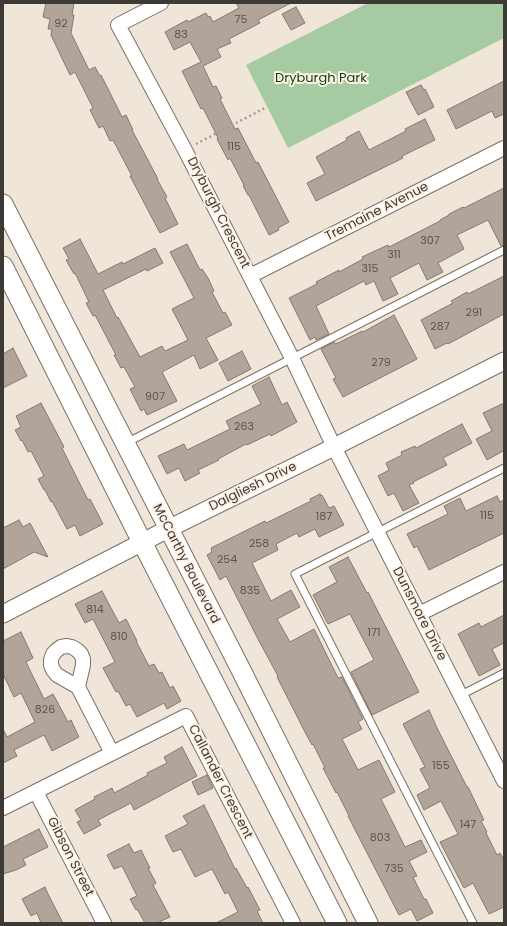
<!DOCTYPE html>
<html>
<head>
<meta charset="utf-8">
<style>
	body { margin:0 }
	#map { position:relative; width:507px; height:926px; overflow:hidden; background:#efe5d8; font-family:Poppins,sans-serif }
	canvas { display:block }
	.frame { position:absolute; inset:0; border:4px solid #3d3934; pointer-events:none }
</style>
</head>
<body>
<div id="map">
<canvas width="507" height="926"></canvas>
<div class="frame"></div>
</div>
<script>
const g = document.querySelector('canvas').getContext('2d');
g.lineJoin = 'round';
function fillPath(path, color) { g.fillStyle = color; g.fill(path, 'evenodd'); }
const toPath = rows => new Path2D(rows.map(r => 'M' + r).join(''));
function stroke(path, color, width, dash) { g.strokeStyle = color; g.lineWidth = width; g.lineCap = dash ? 'butt' : 'round'; g.setLineDash(dash || []); g.stroke(path); }
function drawText(font, color, halo, rows, align = 'center') {
  g.font = font + ' Poppins,sans-serif'; g.lineWidth = 4; g.setLineDash([]); g.textBaseline = 'middle'; g.strokeStyle = halo; g.fillStyle = color; for (const [text, x, y, turn = 0] of rows) {
    g.save(); g.translate(x, y); g.rotate((+turn || 0) * Math.PI / 180); g.textAlign = isNaN(turn) ? turn : align; if (halo) g.strokeText(text, 0, 0); g.fillText(text, 0, 0); g.restore();
  }
}
fillPath(toPath([
	[368,3,504,3,504,38,288,148,246,65]
]), '#a6caa2');
const building = toPath([
	[46,3,74,3,72,15,74,15,71,33,89,70,95,67,100,76,101,75,122,117,126,115,133,130,132,130,158,179,157,179,167,197,165,198,178,224,160,233,130,176,132,176,113,140,110,141,103,126,99,128,90,110,93,108,75,72,70,75,59,52,51,35,52,29,48,29,50,19,43,17,46,3],
	[236,3,291,3,258,20,260,23,229,39,231,43,217,49,221,57,203,66,213,87,216,86,222,98,220,99,235,129,238,128,256,163,258,162,289,222,278,228,279,230,269,235,249,195,248,195,243,186,244,185,230,158,228,160,217,139,218,138,203,108,201,109,182,71,201,62,190,42,174,50,165,32,187,20,188,22,206,13,208,17,210,16,213,22,239,8,236,3],
	[296,7,305,23,291,30,282,14,296,7],
	[504,81,504,114,495,118,492,111,456,129,447,110,504,81],
	[421,85,424,90,425,89,434,107,418,115,406,92,421,85],
	[425,119,435,140,402,156,403,158,316,201,307,183,325,174,316,157,347,140,346,138,359,131,369,150,406,131,405,129,425,119],
	[504,188,504,245,501,246,488,220,457,235,464,249,438,263,443,272,427,280,419,263,390,278,398,294,383,301,374,281,366,285,364,281,316,306,329,334,316,340,315,337,310,340,289,298,317,284,316,282,339,270,339,272,363,259,362,257,388,245,389,247,440,221,440,220,449,215,449,214,463,207,464,208,504,188],
	[80,239,98,274,122,262,123,264,155,248,163,263,147,271,146,269,103,290,117,318,118,317,140,357,162,346,165,351,188,340,172,309,194,298,170,252,187,244,200,270,202,269,208,278,214,291,212,292,223,313,225,312,232,325,206,338,218,360,200,369,194,355,162,372,177,401,147,415,144,409,141,411,130,389,135,387,124,367,121,368,114,355,116,355,95,315,93,316,86,303,89,302,75,273,74,274,66,260,69,259,63,248,80,239],
	[504,276,504,314,448,344,447,343,435,349,421,320,453,303,451,301,467,292,468,294,504,276],
	[394,315,417,359,343,397,333,379,336,378,321,349,334,342,335,344,340,342,362,331,363,332,394,315],
	[13,348,27,376,3,388,3,354,13,348],
	[242,351,251,369,228,381,219,363,242,351],
	[269,377,282,405,287,402,297,422,271,436,270,434,247,445,246,444,218,459,219,460,198,470,200,473,185,481,179,468,167,474,158,456,184,444,187,450,230,429,226,421,261,404,252,386,269,377],
	[41,403,64,447,62,448,88,500,90,499,103,524,80,536,75,525,67,529,52,501,51,502,45,490,44,490,38,479,44,476,31,451,28,452,22,440,21,441,15,430,21,427,16,416,41,403],
	[504,403,504,454,503,451,487,460,476,439,492,431,483,413,504,403],
	[462,424,472,443,443,458,447,465,413,482,414,483,409,485,419,503,403,511,394,493,388,496,378,476,389,470,386,463,402,455,401,452,415,446,416,448,462,424],
	[320,494,321,496,322,495,329,508,334,506,344,525,319,537,315,529,299,537,297,533,276,544,278,550,252,563,271,601,291,590,300,607,277,619,290,642,314,629,338,678,342,677,363,719,358,722,362,729,342,739,358,770,379,760,395,792,381,799,405,847,421,840,427,852,409,861,417,876,413,877,424,899,426,899,433,913,417,921,411,909,399,915,348,816,349,816,337,792,336,793,323,768,325,768,313,744,312,745,306,734,277,677,278,676,259,641,226,576,220,580,207,555,212,552,211,550,212,549,211,548,265,521,266,523,311,501,310,499,320,494],
	[497,496,500,502,504,500,504,533,429,570,417,546,414,548,407,534,448,514,444,506,460,498,466,511,497,496],
	[19,520,23,527,30,523,48,557,34,552,3,569,3,528,19,520],
	[348,557,367,593,368,592,419,692,372,715,351,672,374,660,350,614,328,624,313,595,337,582,329,567,348,557],
	[102,591,119,623,126,619,137,641,136,641,149,666,154,664,159,673,162,672,170,688,173,686,181,701,167,709,164,703,137,717,130,704,126,706,118,691,116,692,103,668,115,662,93,619,85,623,75,604,102,591],
	[504,615,504,643,492,649,500,665,479,676,458,634,479,623,481,627,504,615],
	[21,632,33,658,26,662,44,699,53,694,68,722,71,720,79,737,52,751,44,735,14,750,17,756,3,763,3,729,7,737,35,722,21,693,14,697,3,674,3,641,21,632],
	[429,710,438,730,467,787,468,787,484,820,481,821,487,832,486,833,497,855,500,853,504,860,504,907,489,914,473,883,464,888,440,842,458,834,441,801,424,810,417,795,430,788,420,769,425,767,403,724,429,710],
	[182,747,197,776,134,810,131,803,98,820,101,825,84,834,77,822,81,820,75,810,95,799,94,797,112,788,114,793,148,775,147,773,167,763,164,757,182,747],
	[207,775,213,788,198,795,192,782,207,775],
	[204,805,235,869,236,868,247,888,248,887,260,910,257,911,263,923,216,923,238,912,228,892,225,894,212,869,195,877,181,849,173,852,165,836,188,824,183,816,204,805],
	[39,829,48,847,23,859,26,865,16,870,3,874,3,847,39,829],
	[129,844,134,853,141,850,150,868,148,868,156,883,153,885,170,917,157,923,145,923,137,909,136,910,130,899,137,896,122,866,114,869,107,855,129,844],
	[45,887,49,896,63,923,41,923,37,913,31,916,22,899,45,887]
]);
fillPath(building, '#b1a49a');
stroke(building, '#857970', 1);
const service = toPath([
	[126,443,504,250],
	[461,695,504,673],
	[473,923,295,574,504,468]
]);
const minor = toPath([
	[161,3,118,25,185,150,292,358,334,447,504,781],
	[250,276,504,148],
	[419,614,504,572],
	[78,687,83,665,83,659,81,654,77,650,72,647,67,646,61,647,57,650,53,654,51,660,51,665,53,670,57,675,78,687,112,753],
	[36,792,104,923],
	[3,808,186,716,293,923]
]);
const tertiary = toPath([
	[3,614,168,529,334,447,504,361]
]);
const secondary = toPath([
	[3,204,239,666,368,923],
	[3,266,142,542,337,923]
]);
stroke(service, '#7c7267', 9);
stroke(minor, '#7c7267', 16);
stroke(tertiary, '#7c7267', 19);
stroke(secondary, '#7c7267', 21);
stroke(toPath([
	[196,144,265,108]
]), '#a69e95', 2.5, [2, 3]);
stroke(service, '#fff', 7);
stroke(minor, '#fff', 14);
stroke(tertiary, '#fff', 17);
stroke(secondary, '#fff', 19);
drawText('11px', '#5a544e', null, [
	["75",241,20],
	["92",61,24],
	["83",181,35],
	["115",234,147],
	["307",430,241],
	["311",394,255],
	["315",370,269],
	["291",474,313],
	["287",440,327],
	["279",381,363],
	["907",155,397],
	["263",244,427],
	["115",487,516],
	["187",324,517],
	["258",259,544],
	["254",227,560],
	["835",250,591],
	["814",95,610],
	["171",374,633],
	["810",119,637],
	["826",45,710],
	["155",441,766],
	["147",468,825],
	["803",380,838],
	["735",394,869]
]);
drawText('13px', '#0b3e0a', '#fdf2e5', [
	["Dryburgh Park",321,79]
]);
drawText('13px', '#3d3934', '#fdf2e5', [
	["Tremaine Avenue",377,212,-27],
	["Dryburgh Crescent",218,213,63],
	["Dalgliesh Drive",253,487,-26],
	["McCarthy Boulevard",186,564,63],
	["Dunsmore Drive",419,614,63],
	["Callander Crescent",220,782,63],
	["Gibson Street",70,857,63]
]);
</script>
</body>
</html>
